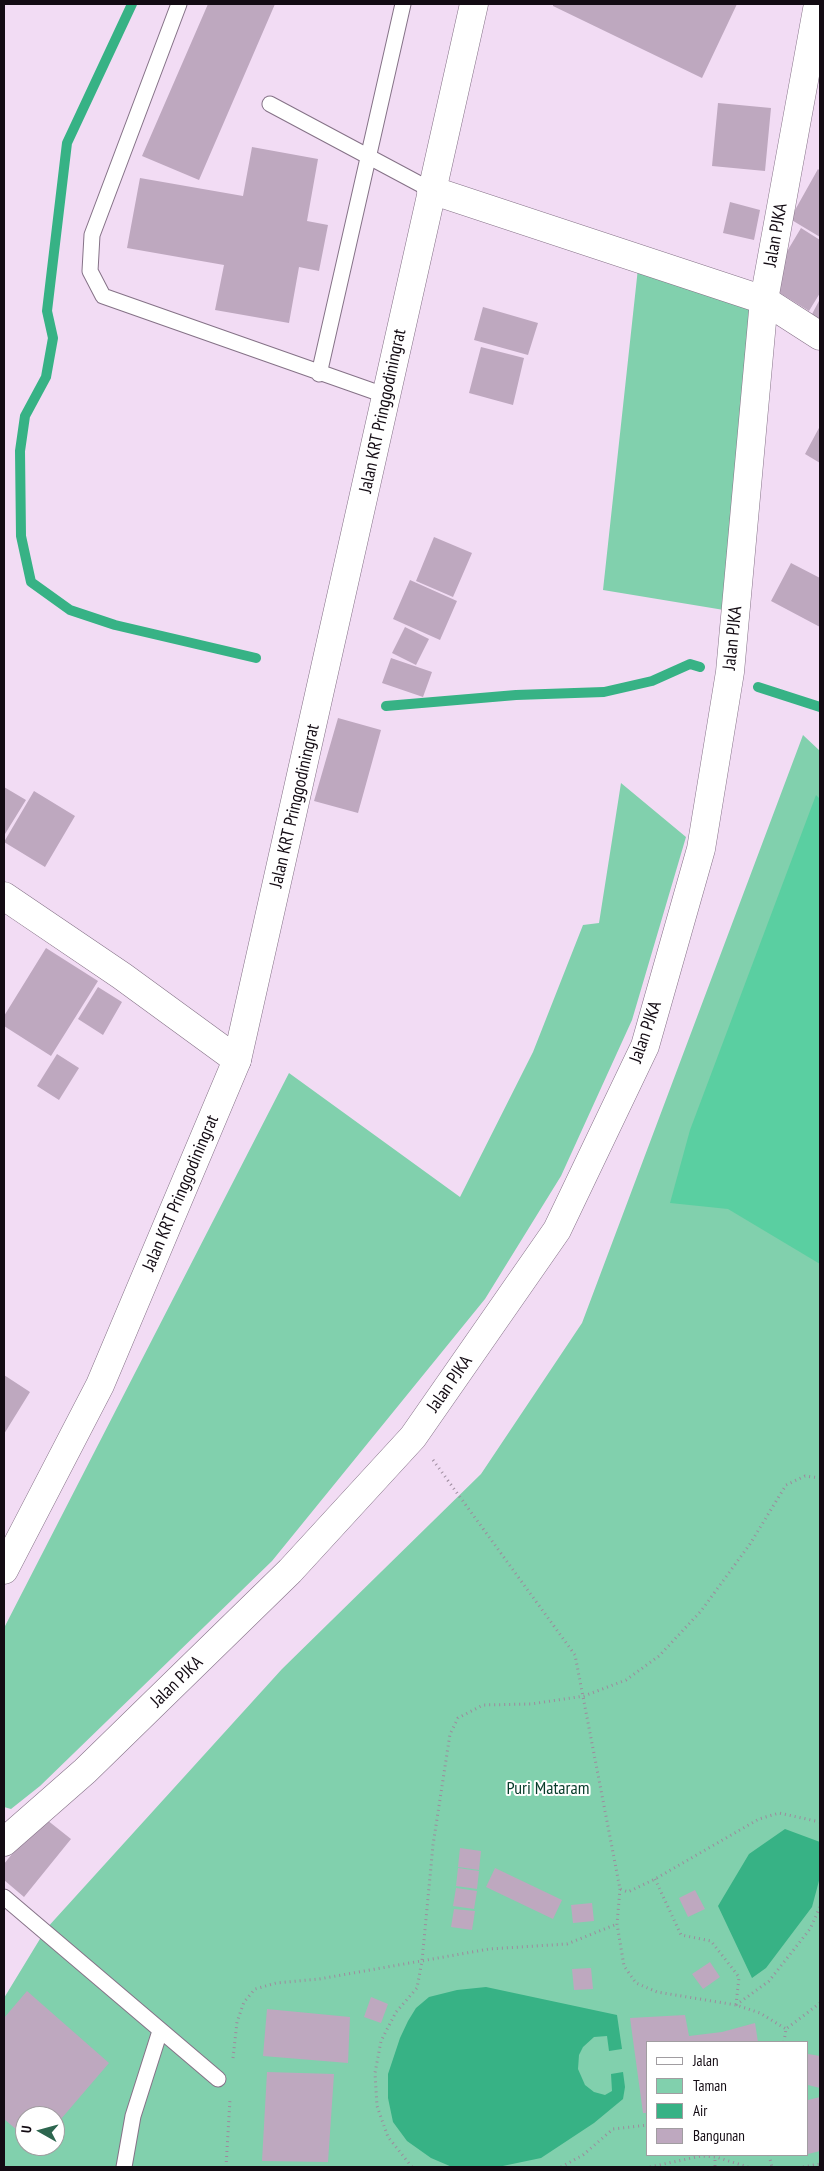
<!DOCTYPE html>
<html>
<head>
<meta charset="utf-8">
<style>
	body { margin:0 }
	#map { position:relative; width:824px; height:2171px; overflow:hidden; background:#f2dcf4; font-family:"PT Sans Narrow",sans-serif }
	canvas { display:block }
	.frame { position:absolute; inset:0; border:5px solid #130b13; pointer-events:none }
	.legend { position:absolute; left:646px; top:2041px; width:162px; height:115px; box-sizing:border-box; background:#fff; border:1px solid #a19da1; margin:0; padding:6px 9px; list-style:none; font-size:15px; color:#130b13 }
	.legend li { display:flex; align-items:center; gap:10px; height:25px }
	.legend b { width:25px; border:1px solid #a19da1 }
	.north { position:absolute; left:15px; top:2106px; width:50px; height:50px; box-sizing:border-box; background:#fff; border:1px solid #a19da1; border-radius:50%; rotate:277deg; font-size:14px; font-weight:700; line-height:20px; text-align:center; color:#130b13 }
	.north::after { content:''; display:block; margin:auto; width:18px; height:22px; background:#2d664f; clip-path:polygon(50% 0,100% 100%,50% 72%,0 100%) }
</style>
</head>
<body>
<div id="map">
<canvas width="824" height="2171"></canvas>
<div class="frame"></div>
<ul class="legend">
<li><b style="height:6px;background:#fff"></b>Jalan</li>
<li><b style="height:14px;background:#81d0ad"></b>Taman</li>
<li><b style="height:14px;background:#37b285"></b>Air</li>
<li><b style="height:14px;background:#bea8bf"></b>Bangunan</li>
</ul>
<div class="north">U</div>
</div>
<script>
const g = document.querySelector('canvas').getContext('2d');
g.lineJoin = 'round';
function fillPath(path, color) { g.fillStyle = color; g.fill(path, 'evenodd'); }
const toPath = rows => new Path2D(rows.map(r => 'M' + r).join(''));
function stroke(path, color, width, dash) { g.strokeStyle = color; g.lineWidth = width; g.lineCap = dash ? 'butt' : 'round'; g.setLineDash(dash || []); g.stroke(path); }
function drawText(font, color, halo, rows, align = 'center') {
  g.font = font + ' "PT Sans Narrow",sans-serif'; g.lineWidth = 4; g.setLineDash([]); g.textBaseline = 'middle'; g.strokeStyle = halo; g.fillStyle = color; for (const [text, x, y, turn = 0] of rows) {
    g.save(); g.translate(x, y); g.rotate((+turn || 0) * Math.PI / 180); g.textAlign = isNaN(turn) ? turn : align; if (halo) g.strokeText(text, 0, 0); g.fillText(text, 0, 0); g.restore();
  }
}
fillPath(toPath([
	[639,259,755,297,736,612,603,590],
	[803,735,820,751,820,2167,4,2167,4,1998,46,1929,282,1669,481,1474,582,1323],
	[648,2042,808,2042,808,2155,648,2155],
	[25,2116,55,2116,55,2146,25,2146],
	[621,783,686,837,632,1020,561,1176,485,1299,272,1561,40,1786,11,1809,4,1807,4,1628,289,1073,460,1197,533,1052,583,925,599,923]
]), '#81d0ad');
fillPath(toPath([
	[816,795,820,799,820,1264,728,1209,670,1203,690,1130]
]), '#5acfa1');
fillPath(toPath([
	[785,1829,820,1842,820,1877,812,1907,766,1968,752,1978,718,1906,749,1854],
	[486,1987,617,2015,622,2049,609,2051,607,2036,594,2037,583,2047,579,2055,578,2069,585,2085,594,2092,605,2095,612,2091,611,2074,623,2072,625,2087,623,2099,594,2123,541,2158,498,2167,452,2167,431,2158,407,2141,393,2122,388,2098,388,2074,400,2038,408,2021,416,2008,429,1997,457,1990]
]), '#37b285');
stroke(toPath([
	[132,4,67,143,47,311,53,338,46,377,25,416,20,451,21,536,31,582,70,610,115,625,256,658],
	[758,687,820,707],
	[386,706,516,695,604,692,652,681,690,664,700,667]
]), '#37b285', 10);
fillPath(toPath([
	[208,4,275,4,199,180,142,156],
	[553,4,737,4,702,78,553,6],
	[718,103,771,108,765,171,712,166],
	[252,147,318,159,307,221,328,225,319,271,299,267,289,323,215,310,224,265,127,248,140,178,243,196],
	[818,169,820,171,820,237,790,219],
	[730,202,760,210,754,240,723,233],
	[801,228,820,240,820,293,809,311,767,285],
	[820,299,820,321,811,316],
	[483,307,538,323,528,355,474,340],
	[481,347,524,358,513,405,469,393],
	[820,426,820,463,805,454],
	[434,537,472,553,453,597,416,581],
	[791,563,820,578,820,627,771,601],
	[410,580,457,601,440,640,393,619],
	[405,627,429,639,416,665,392,653],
	[391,658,432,672,423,697,382,683],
	[338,718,381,730,358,813,314,801],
	[4,787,26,800,5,834,4,833],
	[34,791,75,816,45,867,4,842],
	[46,948,98,981,51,1056,4,1026,4,1016],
	[98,987,122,1002,103,1035,78,1019],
	[57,1054,79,1068,59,1100,37,1086],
	[4,1375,30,1392,4,1434],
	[42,1816,71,1839,24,1897,4,1880,4,1864],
	[460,1848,481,1851,479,1870,458,1867],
	[458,1868,479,1871,477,1889,456,1886],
	[495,1868,562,1900,553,1919,486,1887],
	[456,1888,477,1891,474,1909,453,1906],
	[695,1890,705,1909,688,1917,679,1898],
	[592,1903,594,1921,573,1923,571,1905],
	[454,1909,475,1911,472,1930,451,1927],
	[710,1962,720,1977,703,1989,692,1974],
	[591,1968,593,1989,574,1990,572,1969],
	[27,1991,109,2063,55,2126,55,2116,25,2116,25,2137,4,2119,4,2018],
	[371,1997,388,2004,381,2023,364,2017],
	[267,2009,350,2017,348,2063,263,2056],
	[685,2015,689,2036,722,2032,755,2023,758,2042,648,2042,648,2113,643,2113,630,2018],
	[808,2054,820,2056,820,2088,808,2085],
	[267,2072,334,2074,328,2162,262,2161],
	[820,2097,820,2151,808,2154,808,2100]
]), '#bea8bf');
const lane = toPath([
	[179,4,92,235,90,271,103,296,387,396],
	[270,104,431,190],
	[319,374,403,4],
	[4,1897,218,2079],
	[124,2167,133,2116,160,2031]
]);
const street = toPath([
	[431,190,764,300,820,336],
	[4,896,122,976,237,1060]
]);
const secondary = toPath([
	[4,1570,100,1385,237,1060,474,4],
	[4,1842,85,1771,290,1571,413,1437,557,1230,645,1046,701,849,730,672,764,300,818,4]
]);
stroke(lane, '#857287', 17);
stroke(street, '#857287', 29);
stroke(secondary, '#857287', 29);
stroke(toPath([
	[433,1460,575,1655,620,1889,628,1892,655,1879,759,1819,779,1813,820,1822],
	[655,1879,681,1935,711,1941,739,1977,736,2005],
	[620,1889,617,1924,624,1966,636,1983,657,1992,736,2005,760,2013,786,2029],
	[736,2005,769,1981,810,1929,820,1907],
	[784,2042,786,2029,820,2003],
	[233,2058,237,2022,244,2002,255,1989,276,1983,319,1979,489,1949,567,1944,617,1924],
	[715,2155,715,2167],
	[769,2155,772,2167],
	[226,2167,230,2099],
	[412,2167,388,2137,377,2106,375,2073,381,2041,396,2012,417,1988,422,1961,433,1845,450,1734,458,1718,483,1705,531,1704,584,1696,626,1680,659,1656,701,1611,750,1544,786,1485,805,1476,820,1478],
	[561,2167,583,2155,613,2129,648,2125],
	[650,2167,701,2156,716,2157,748,2167],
	[803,2167,820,2164]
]), '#9c8b9d', 3, [1, 4]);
stroke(lane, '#fff', 15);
stroke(street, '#fff', 28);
stroke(secondary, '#fff', 28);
drawText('18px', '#130b13', '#fff', [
	["Jalan PJKA",776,235,-80],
	["Jalan KRT Pringgodiningrat",383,411,-78],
	["Jalan PJKA",733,638,-84],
	["Jalan KRT Pringgodiningrat",295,806,-77],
	["Jalan PJKA",646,1032,-71],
	["Jalan KRT Pringgodiningrat",181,1193,-67],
	["Jalan PJKA",450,1384,-55],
	["Jalan PJKA",177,1682,-44]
]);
drawText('18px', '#073c2a', '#fff', [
	["Puri Mataram",548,1789]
]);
</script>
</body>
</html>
